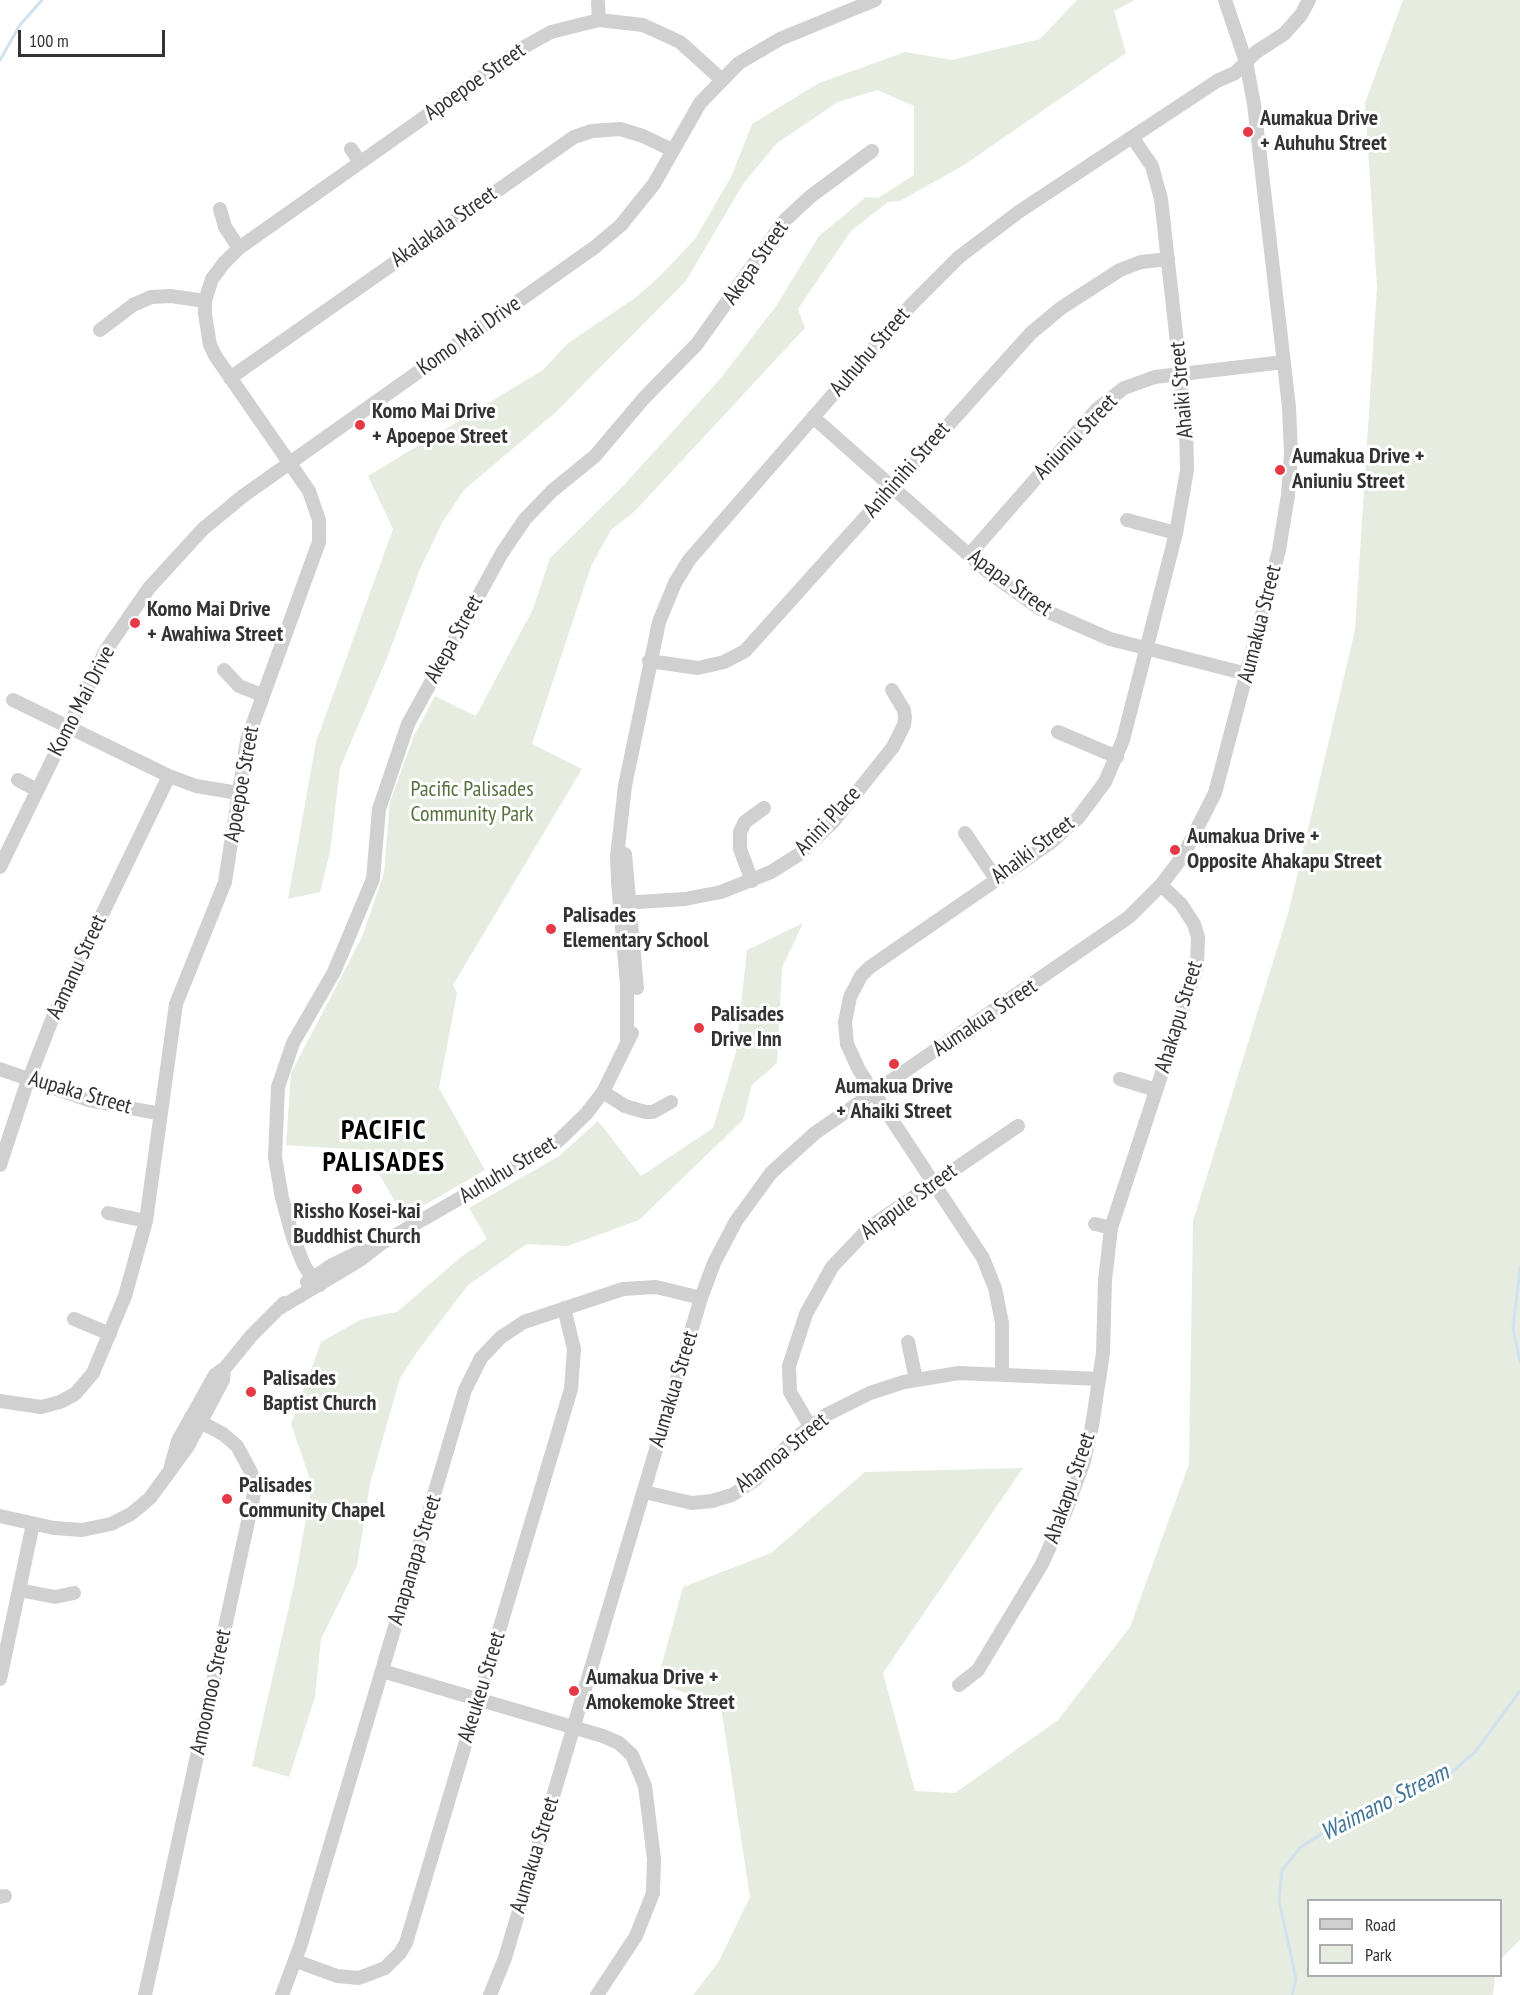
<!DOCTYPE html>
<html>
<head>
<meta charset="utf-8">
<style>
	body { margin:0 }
	#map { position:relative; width:1520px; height:1995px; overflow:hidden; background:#fff; font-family:"PT Sans Narrow",sans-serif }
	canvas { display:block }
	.legend { position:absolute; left:1307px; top:1899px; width:195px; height:78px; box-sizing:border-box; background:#fff; border:2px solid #adadad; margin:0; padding:8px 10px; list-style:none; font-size:18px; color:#333 }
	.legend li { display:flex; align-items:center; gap:12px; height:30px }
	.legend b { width:30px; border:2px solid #adadad }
	.scale { position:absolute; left:18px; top:30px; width:147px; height:27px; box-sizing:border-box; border:3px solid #333; border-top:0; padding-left:8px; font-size:18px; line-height:21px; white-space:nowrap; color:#333; -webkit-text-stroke:4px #fff; paint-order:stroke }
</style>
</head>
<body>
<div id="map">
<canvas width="1520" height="1995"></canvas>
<ul class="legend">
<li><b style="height:8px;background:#d0d0d0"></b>Road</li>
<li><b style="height:16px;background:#e6ecdf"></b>Park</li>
</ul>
<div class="scale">100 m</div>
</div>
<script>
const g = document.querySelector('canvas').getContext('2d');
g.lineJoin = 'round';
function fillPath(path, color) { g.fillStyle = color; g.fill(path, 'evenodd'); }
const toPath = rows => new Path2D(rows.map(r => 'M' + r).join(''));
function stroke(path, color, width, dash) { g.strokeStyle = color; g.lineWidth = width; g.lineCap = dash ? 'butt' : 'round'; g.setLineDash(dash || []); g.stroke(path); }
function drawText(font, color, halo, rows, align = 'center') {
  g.font = font + ' "PT Sans Narrow",sans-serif'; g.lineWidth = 6; g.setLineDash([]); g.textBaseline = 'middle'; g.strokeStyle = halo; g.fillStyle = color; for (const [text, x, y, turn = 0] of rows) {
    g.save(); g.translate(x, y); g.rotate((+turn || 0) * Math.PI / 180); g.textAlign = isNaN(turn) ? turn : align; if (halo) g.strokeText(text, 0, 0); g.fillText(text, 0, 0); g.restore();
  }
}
fillPath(toPath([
	[1077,0,1135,0,1114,11,1126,53,964,165,900,201,888,202,851,231,798,309,805,328,635,511,611,530,591,566,532,744,582,769,453,985,457,993,439,1088,485,1170,404,1217,365,1150,286,1145,291,1073,362,937,384,873,390,802,414,736,435,696,476,716,533,609,550,558,623,486,721,378,776,306,819,236,866,197,878,198,914,175,914,106,877,90,838,102,777,143,743,184,686,281,556,412,464,490,443,521,420,569,387,658,340,768,330,852,320,892,288,899,316,742,393,529,368,476,543,370,568,343,635,298,658,278,695,239,731,177,752,124,819,83,905,52,952,60,1040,39],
	[1403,0,1520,0,1520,1940,1501,1959,1500,1900,1308,1900,1308,1976,1495,1976,1493,1995,693,1995,719,1961,750,1897,721,1707,657,1682,683,1587,771,1553,865,1472,1023,1468,883,1673,915,1791,955,1793,1058,1720,1130,1627,1189,1464,1193,1221,1289,910,1355,630,1377,287,1365,103],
	[803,923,782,968,777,1063,752,1085,743,1120,639,1220,568,1246,527,1244,468,1285,417,1352,400,1378,370,1484,357,1566,321,1639,315,1697,289,1777,252,1766,294,1585,312,1485,291,1424,321,1342,362,1319,397,1312,461,1257,487,1239,469,1208,559,1156,598,1121,641,1176,713,1128,736,1052,747,950]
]), '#e6ecdf');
stroke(toPath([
	[0,60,20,25,42,0],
	[1520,1268,1513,1328,1520,1362],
	[1292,1995,1296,1979,1279,1900,1282,1870,1301,1847,1331,1828,1447,1776,1475,1752,1520,1691]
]), '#cfe2ee', 3);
stroke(toPath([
	[598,3,599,20],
	[351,149,360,162],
	[220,209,225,227,239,248],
	[100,330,133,305,151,297,171,296,205,301],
	[230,378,574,137,592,131,620,129,643,136,672,150],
	[813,417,987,571,1039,608,1110,639,1247,674],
	[1127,520,1176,533],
	[969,555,1096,410,1124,388,1155,377,1284,362],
	[649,661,698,668,724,662,745,651,1031,333,1061,308,1120,270,1141,262,1168,259],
	[224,670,239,686,262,695],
	[13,700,169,776,196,786,238,793],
	[1058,732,1117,757],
	[18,780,37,790],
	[965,833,996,879],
	[625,854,637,988],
	[0,867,106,650,149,588,203,529,243,496,595,247,621,225,654,184,700,103,739,63,780,39,875,0],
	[752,881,740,849,740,832,745,822,764,808],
	[622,903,685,899,721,892,771,872,798,855,833,822,893,747,904,725,905,718,904,710,892,690],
	[627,1040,627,985,618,882,617,856,625,786,659,622,675,583,689,560,911,305,959,257,1020,211,1217,81,1235,73,1256,52,1284,34,1301,15,1309,0],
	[0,1069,88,1100,161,1114],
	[1120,1079,1156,1090],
	[603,1092,625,1106,645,1112,653,1112,671,1102],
	[0,1165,25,1089,55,1012,169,776],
	[108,1213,146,1221],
	[1095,1224,1111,1228],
	[307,1282,332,1265,363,1250],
	[320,1285,312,1278,304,1265,293,1238,282,1198,275,1157,278,1087,293,1043,334,972,373,879,379,809,408,724,502,553,525,519,552,491,595,456,644,398,697,344,784,221,811,196,872,151],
	[278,1309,360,1260,382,1243,556,1143,586,1114,603,1092,632,1033],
	[74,1319,110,1334],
	[908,1342,916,1379],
	[1002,1374,1002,1323,995,1288,983,1258,859,1070,847,1044,845,1022,850,997,861,976,870,967,1050,843,1078,818,1105,782,1123,740,1176,533,1187,470,1186,424,1161,199,1152,166,1132,137],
	[0,1401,41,1407,60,1402,75,1394,93,1373,125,1296,146,1221,176,1004,225,882,247,740,319,542,319,520,309,491,216,357,210,345,205,314,205,301,212,279,224,263,239,248,524,47,551,32,599,20,643,25,680,42,721,79],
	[810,1426,790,1392,789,1366,806,1314,832,1267,871,1226,1018,1126],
	[171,1466,178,1441,215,1375,225,1368,252,1335,284,1303],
	[644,1492,692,1503,712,1501,732,1495,755,1480,795,1438,826,1415,870,1393,904,1382,959,1373,1099,1379],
	[0,1516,54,1528,82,1530,111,1524,131,1514,150,1498,188,1446,223,1380,224,1370],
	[19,1590,55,1597,74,1593],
	[382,1671,603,1736,619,1743,632,1755,645,1786,654,1859,653,1893,636,1936,597,1995],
	[0,1679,33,1524],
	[959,1685,978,1670,1042,1564,1065,1513,1084,1461,1092,1426,1103,1353,1105,1280,1111,1228,1197,966,1198,937,1194,924,1181,904,1161,885],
	[0,1897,5,1896],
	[296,1961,337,1976,359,1978,385,1968,400,1953,406,1943,571,1389,574,1349,564,1308],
	[145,1995,254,1494,251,1472,237,1446,223,1434,191,1417],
	[282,1995,301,1944,465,1390,481,1358,501,1337,524,1322,623,1289,656,1287,701,1298],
	[490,1995,505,1958,701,1298,714,1263,736,1221,771,1173,815,1133,1129,917,1161,885,1183,856,1215,793,1279,550,1288,495,1291,453,1289,407,1254,104,1246,62,1225,0]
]), '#d0d0d0', 14);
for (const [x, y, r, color] of [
	[1248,132,6,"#e63946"],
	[360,425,6,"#e63946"],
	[1280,470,6,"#e63946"],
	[135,623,6,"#e63946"],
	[1175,850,6,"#e63946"],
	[551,929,6,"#e63946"],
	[699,1028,6,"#e63946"],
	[894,1064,6,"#e63946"],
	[357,1189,6,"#e63946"],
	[251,1392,6,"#e63946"],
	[227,1499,6,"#e63946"],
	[574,1691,6,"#e63946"]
]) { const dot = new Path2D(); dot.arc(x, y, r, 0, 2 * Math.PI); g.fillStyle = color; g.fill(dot); stroke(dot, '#fff', 2); }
drawText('22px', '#333', '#fff', [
	["Apoepoe Street",475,82,-35],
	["Akalakala Street",444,227,-35],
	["Akepa Street",756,263,-55],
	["Komo Mai Drive",469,336,-35],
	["Auhuhu Street",870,352,-49],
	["Ahaiki Street",1182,390,-95],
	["Aniuniu Street",1076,437,-46],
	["Anihinihi Street",907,470,-49],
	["Apapa Street",1010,583,36],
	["Aumakua Street",1260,624,-76],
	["Akepa Street",454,639,-61],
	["Komo Mai Drive",82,701,-63],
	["Apoepoe Street",242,784,-80],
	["Anini Place",828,821,-47],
	["Ahaiki Street",1033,850,-37],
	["Aamanu Street",77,967,-65],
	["Ahakapu Street",1179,1017,-73],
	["Aumakua Street",985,1018,-34],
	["Aupaka Street",80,1093,16],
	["Auhuhu Street",508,1170,-31],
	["Ahapule Street",909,1202,-36],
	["Aumakua Street",674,1389,-73],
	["Ahamoa Street",782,1453,-39],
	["Ahakapu Street",1070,1488,-71],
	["Anapanapa Street",415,1560,-73],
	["Akeukeu Street",482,1687,-73],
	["Amoomoo Street",211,1692,-78],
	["Aumakua Street",535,1855,-73]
]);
drawText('bold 22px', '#333', '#fff', [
	["Aumakua Drive",1260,119],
	["+ Auhuhu Street",1260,144],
	["Komo Mai Drive",372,412],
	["+ Apoepoe Street",372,437],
	["Aumakua Drive +",1292,457],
	["Aniuniu Street",1292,482],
	["Komo Mai Drive",147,610],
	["+ Awahiwa Street",147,635],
	["Aumakua Drive +",1187,837],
	["Opposite Ahakapu Street",1187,862],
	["Palisades",563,916],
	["Elementary School",563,941],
	["Palisades",711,1015],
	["Drive Inn",711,1040],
	["Aumakua Drive",894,1087,"center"],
	["+ Ahaiki Street",894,1112,"center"],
	["Rissho Kosei-kai",357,1212,"center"],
	["Buddhist Church",357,1237,"center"],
	["Palisades",263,1379],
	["Baptist Church",263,1404],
	["Palisades",239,1486],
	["Community Chapel",239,1511],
	["Aumakua Drive +",586,1678],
	["Amokemoke Street",586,1703]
], 'left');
drawText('22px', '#56703f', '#fff', [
	["Pacific Palisades",472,790],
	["Community Park",472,815]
]);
drawText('italic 24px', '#3f7597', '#fff', [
	["Waimano Stream",1385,1803,-27]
]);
g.letterSpacing = '1.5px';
drawText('bold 28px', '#000', '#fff', [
	["PACIFIC",384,1131],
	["PALISADES",384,1163]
]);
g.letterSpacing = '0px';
</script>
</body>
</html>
